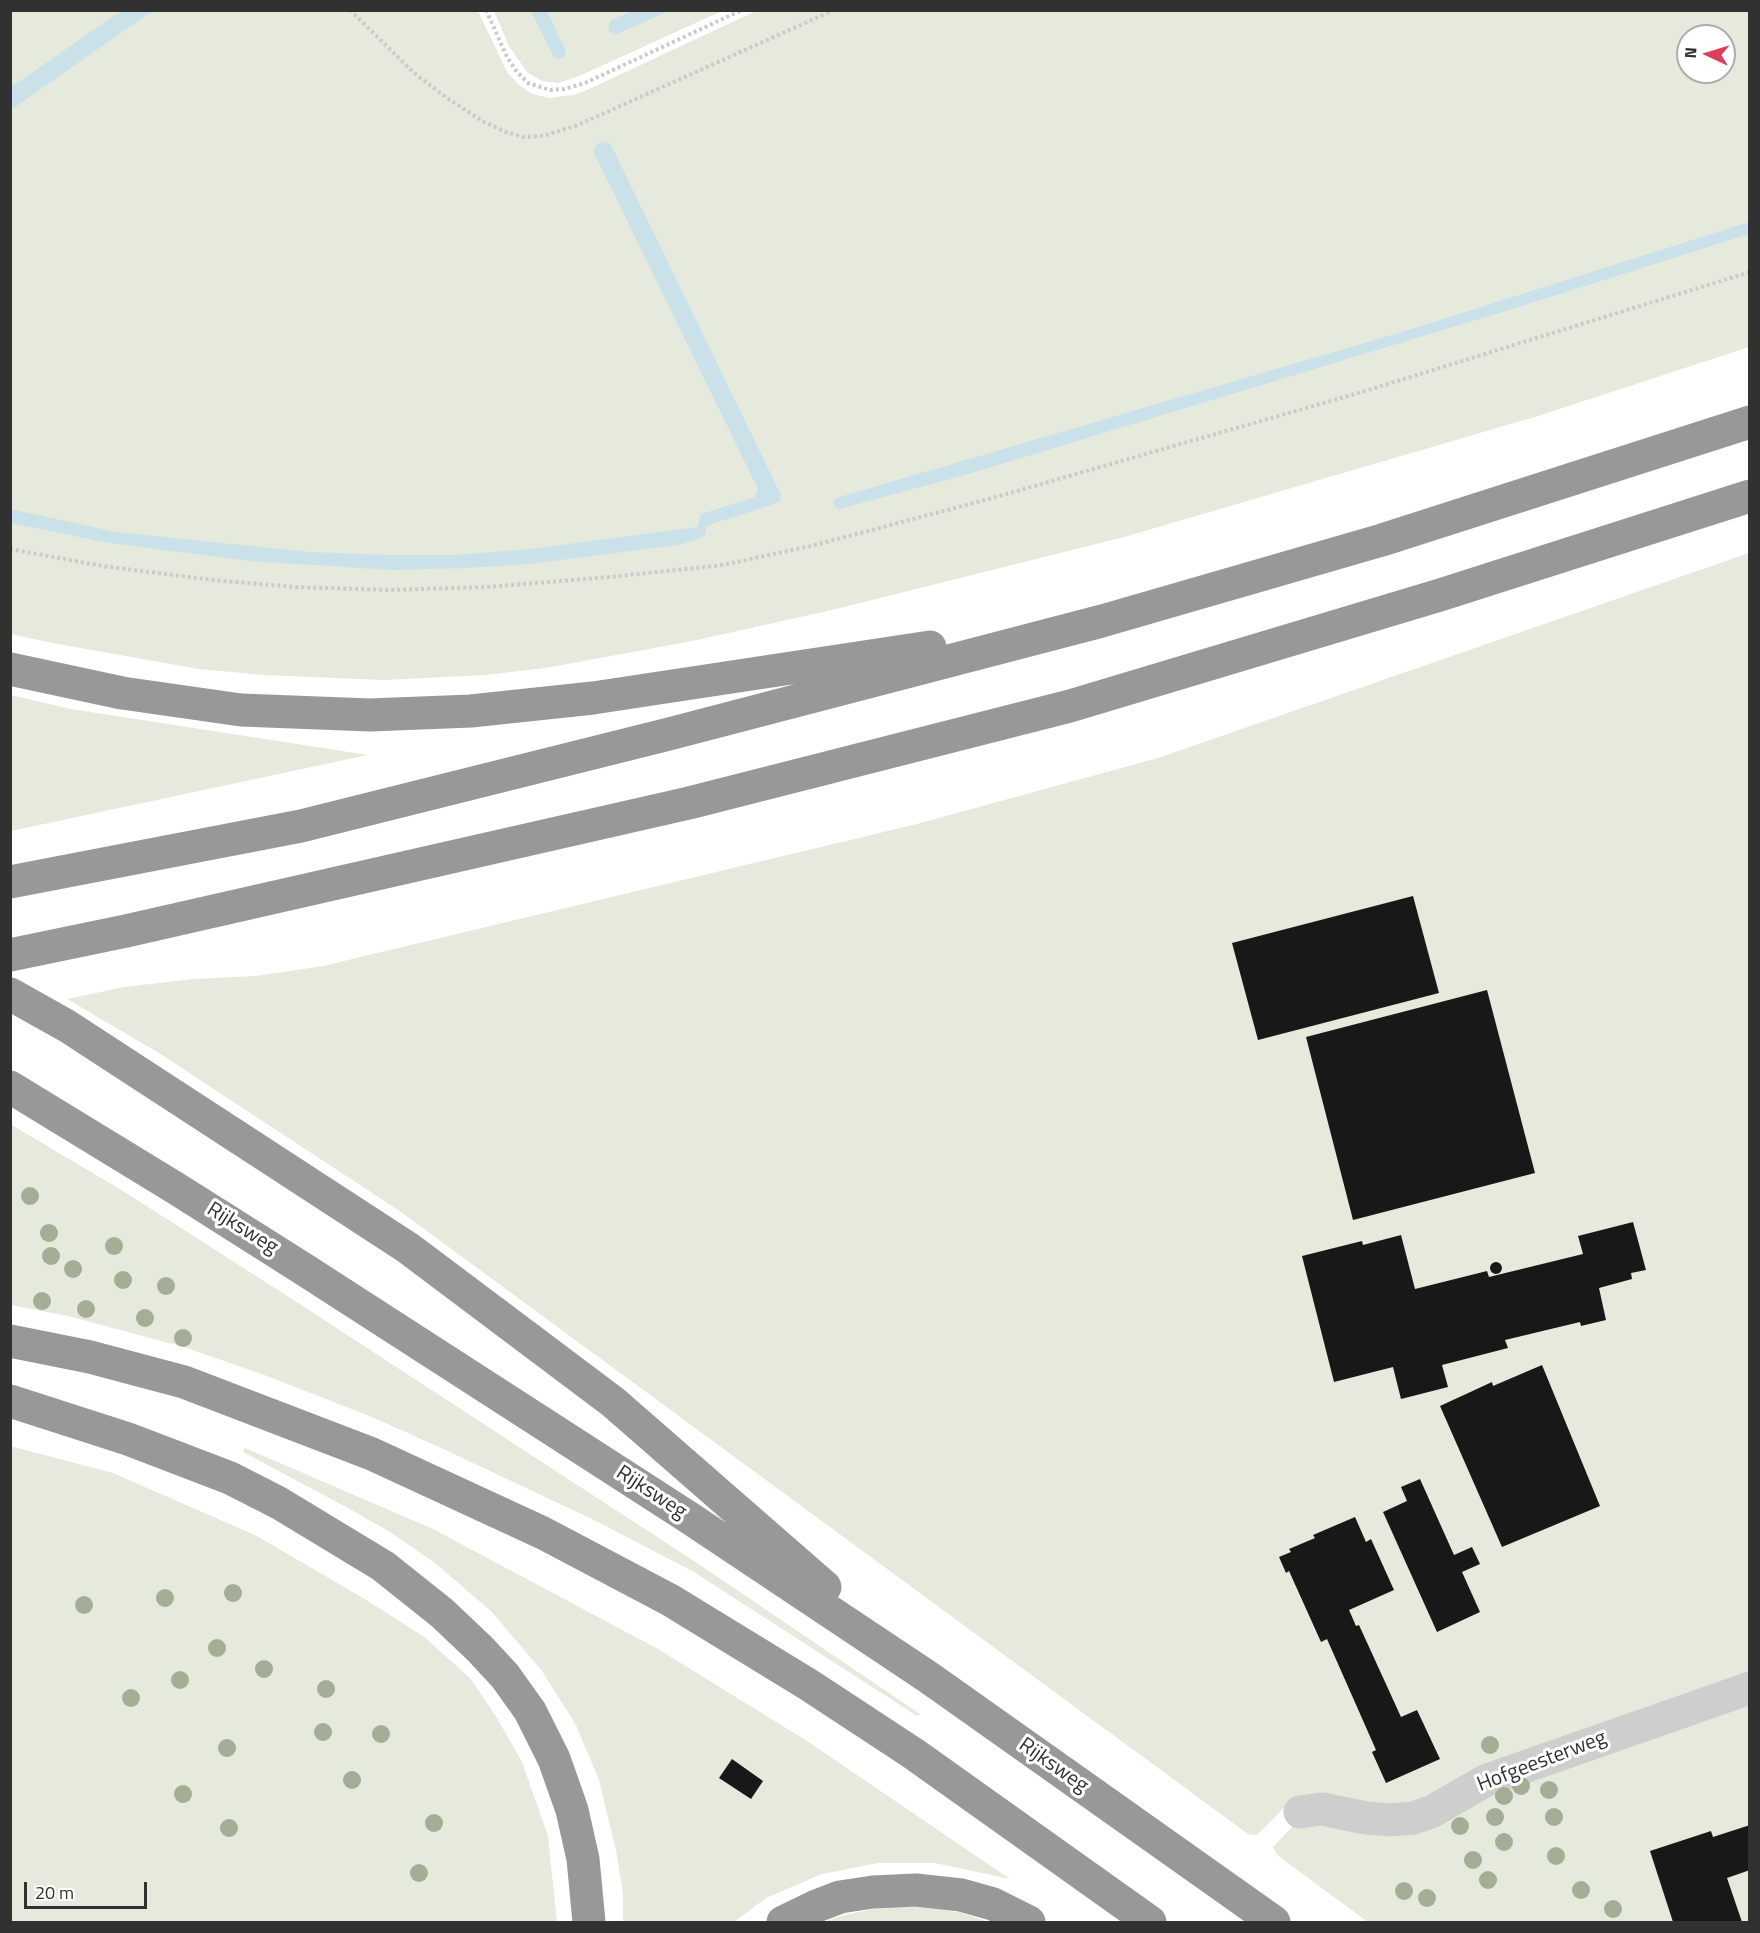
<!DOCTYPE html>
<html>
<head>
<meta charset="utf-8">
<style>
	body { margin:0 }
	#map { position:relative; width:1760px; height:1933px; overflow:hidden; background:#fff; font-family:"Titillium Web",sans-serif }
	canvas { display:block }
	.frame { position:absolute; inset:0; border:12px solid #313131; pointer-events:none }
	.north { position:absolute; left:1676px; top:24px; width:60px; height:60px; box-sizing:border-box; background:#fff; border:2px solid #adadad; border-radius:50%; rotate:274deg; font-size:16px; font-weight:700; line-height:24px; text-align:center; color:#313131 }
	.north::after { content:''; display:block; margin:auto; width:21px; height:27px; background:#dd3e5c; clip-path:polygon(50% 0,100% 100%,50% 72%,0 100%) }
	.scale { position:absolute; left:24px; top:1882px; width:123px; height:27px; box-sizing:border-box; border:3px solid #313131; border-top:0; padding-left:8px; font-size:18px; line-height:21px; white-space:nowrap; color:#313131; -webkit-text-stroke:4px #fff; paint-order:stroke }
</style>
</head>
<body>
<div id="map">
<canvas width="1760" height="1933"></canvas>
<div class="frame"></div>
<div class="north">N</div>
<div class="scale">20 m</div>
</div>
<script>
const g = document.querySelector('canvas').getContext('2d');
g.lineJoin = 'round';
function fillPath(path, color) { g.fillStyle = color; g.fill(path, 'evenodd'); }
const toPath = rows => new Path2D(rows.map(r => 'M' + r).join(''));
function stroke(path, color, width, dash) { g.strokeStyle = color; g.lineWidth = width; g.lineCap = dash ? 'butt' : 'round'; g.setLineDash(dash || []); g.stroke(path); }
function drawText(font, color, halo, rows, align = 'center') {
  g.font = font + ' "Titillium Web",sans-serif'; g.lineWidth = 6; g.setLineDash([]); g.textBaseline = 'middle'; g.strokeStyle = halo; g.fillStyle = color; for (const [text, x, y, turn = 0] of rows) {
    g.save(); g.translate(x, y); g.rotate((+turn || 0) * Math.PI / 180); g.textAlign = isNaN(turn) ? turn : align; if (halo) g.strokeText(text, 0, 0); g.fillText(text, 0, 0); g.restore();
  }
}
fillPath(toPath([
	[10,11,478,11,507,72,519,85,532,94,549,98,573,95,585,91,756,11,1749,11,1749,347,1538,416,1124,537,836,609,692,641,611,656,545,668,486,675,384,680,264,675,199,669,53,643,11,634],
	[1688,36,1724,36,1724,72,1688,72],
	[494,11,722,11,577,77,558,83,542,81,527,72,509,46],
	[1749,553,1749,1676,1413,1806,1296,1803,1284,1808,1257,1835,1248,1834,401,1212,159,1053,67,999,124,987,193,979,256,976,323,966,913,825,1158,758],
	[11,695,71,709,368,755,11,831],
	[10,1124,123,1191,292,1299,700,1565,920,1714,917,1716,694,1572,594,1520,439,1447,372,1417,267,1376,184,1347,68,1316,11,1305],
	[10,1446,113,1473,257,1536,363,1598,423,1636,470,1678,497,1718,522,1762,548,1836,557,1922,11,1922],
	[245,1448,433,1529,658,1649,807,1741,1010,1879,935,1863,878,1863,822,1874,766,1898,734,1922,623,1922,623,1894,616,1850,599,1780,576,1725,542,1671,492,1612,435,1563,390,1532,346,1507,243,1452],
	[1749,1701,1749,1922,1368,1922,1277,1855,1273,1847,1292,1827,1306,1822,1471,1801],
	[883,1907,923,1907,962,1913,989,1922,823,1922,845,1915]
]), '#e5eadd');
fillPath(toPath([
	[121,11,152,11,11,110,11,87],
	[531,11,547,11,565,49,565,56,558,59,553,56],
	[632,11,632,10,669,11,617,34,610,32,608,26,611,20],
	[604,141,610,143,781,495,780,502,706,526,706,533,700,539,679,545,529,564,468,568,392,570,249,561,103,542,11,523,11,509,116,532,212,542,311,552,393,555,453,555,530,549,697,527,701,514,755,497,758,489,593,151,596,145],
	[1749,222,1749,234,1519,307,965,475,840,509,834,506,833,502,836,498,1402,332]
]), '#cbe1e9');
fillPath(toPath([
	[1413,896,1439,993,1258,1040,1232,943],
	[1487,990,1535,1173,1353,1220,1306,1037],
	[1633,1222,1646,1270,1631,1273,1632,1279,1599,1288,1606,1320,1581,1326,1580,1322,1505,1340,1508,1348,1442,1365,1448,1387,1401,1399,1393,1367,1334,1382,1302,1256,1362,1241,1363,1245,1401,1235,1415,1289,1487,1271,1489,1277,1583,1254,1578,1236],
	'1490 1268a6 6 0 1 1 12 0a6 6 0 1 1-12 0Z',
	[1542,1365,1600,1506,1502,1547,1440,1406,1492,1382,1493,1386],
	[1420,1479,1454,1555,1472,1547,1480,1564,1462,1572,1480,1612,1437,1632,1383,1512,1407,1501,1401,1487],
	[1355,1517,1366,1542,1371,1539,1394,1590,1349,1610,1356,1626,1359,1625,1401,1717,1417,1710,1440,1759,1386,1783,1372,1752,1376,1750,1327,1639,1321,1642,1289,1571,1286,1573,1279,1557,1291,1552,1289,1549,1315,1538,1313,1535],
	[732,1759,763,1781,751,1799,719,1778],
	[1750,1825,1750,1870,1727,1878,1742,1922,1673,1922,1650,1851,1711,1831,1713,1837]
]), '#181818');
stroke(toPath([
	[350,10,414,73,447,98,484,122,506,132,524,137,543,136,578,125,834,10],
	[486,10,507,57,517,72,528,83,550,90,564,89,585,83,742,10],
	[10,549,102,566,213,580,295,587,389,590,487,587,610,577,723,565,815,545,989,499,1362,392,1750,272]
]), '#cbcbcb', 4, [3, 3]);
stroke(toPath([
	[1300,1812,1322,1809,1366,1818,1391,1820,1413,1818,1431,1812,1487,1780,1750,1688]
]), '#cecece', 33);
stroke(toPath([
	[10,669,122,693,241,710,370,715,471,711,593,698,930,647],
	[10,882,301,826,669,734,1102,621,1382,540,1750,422],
	[10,955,126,931,689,803,1070,706,1440,595,1750,496],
	[10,994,67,1026,408,1248,613,1402,825,1587],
	[10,1087,177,1189,305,1270,688,1517,928,1677,1274,1922],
	[10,1341,90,1357,184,1382,372,1454,543,1533,670,1600,809,1685,914,1754,1150,1922],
	[10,1401,128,1439,230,1478,279,1503,383,1566,442,1613,480,1649,505,1676,530,1711,554,1759,572,1810,583,1859,589,1922],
	[783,1922,814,1907,840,1897,873,1892,916,1890,961,1895,993,1904,1029,1922]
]), '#989898', 33);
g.fillStyle = '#a4ae96';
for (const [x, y] of [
	[30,1196],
	[49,1233],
	[114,1246],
	[51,1256],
	[73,1269],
	[123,1280],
	[166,1286],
	[42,1301],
	[86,1309],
	[145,1318],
	[183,1338],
	[233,1593],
	[165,1598],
	[84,1605],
	[217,1648],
	[264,1669],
	[180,1680],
	[326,1689],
	[131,1698],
	[323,1732],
	[381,1734],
	[1490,1745],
	[227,1748],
	[352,1780],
	[1521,1786],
	[1549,1790],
	[183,1794],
	[1504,1796],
	[1495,1817],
	[1554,1817],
	[434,1823],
	[1460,1826],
	[229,1828],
	[1504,1842],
	[1556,1856],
	[1473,1860],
	[419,1873],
	[1488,1880],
	[1581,1890],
	[1404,1891],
	[1427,1898],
	[1613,1909]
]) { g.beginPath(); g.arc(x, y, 9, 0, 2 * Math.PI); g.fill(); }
drawText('21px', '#313131', '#fff', [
	["Rijksweg",242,1229,32],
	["Rijksweg",651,1493,33],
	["Hofgeesterweg",1542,1762,-21],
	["Rijksweg",1053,1766,35]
]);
</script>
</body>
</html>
